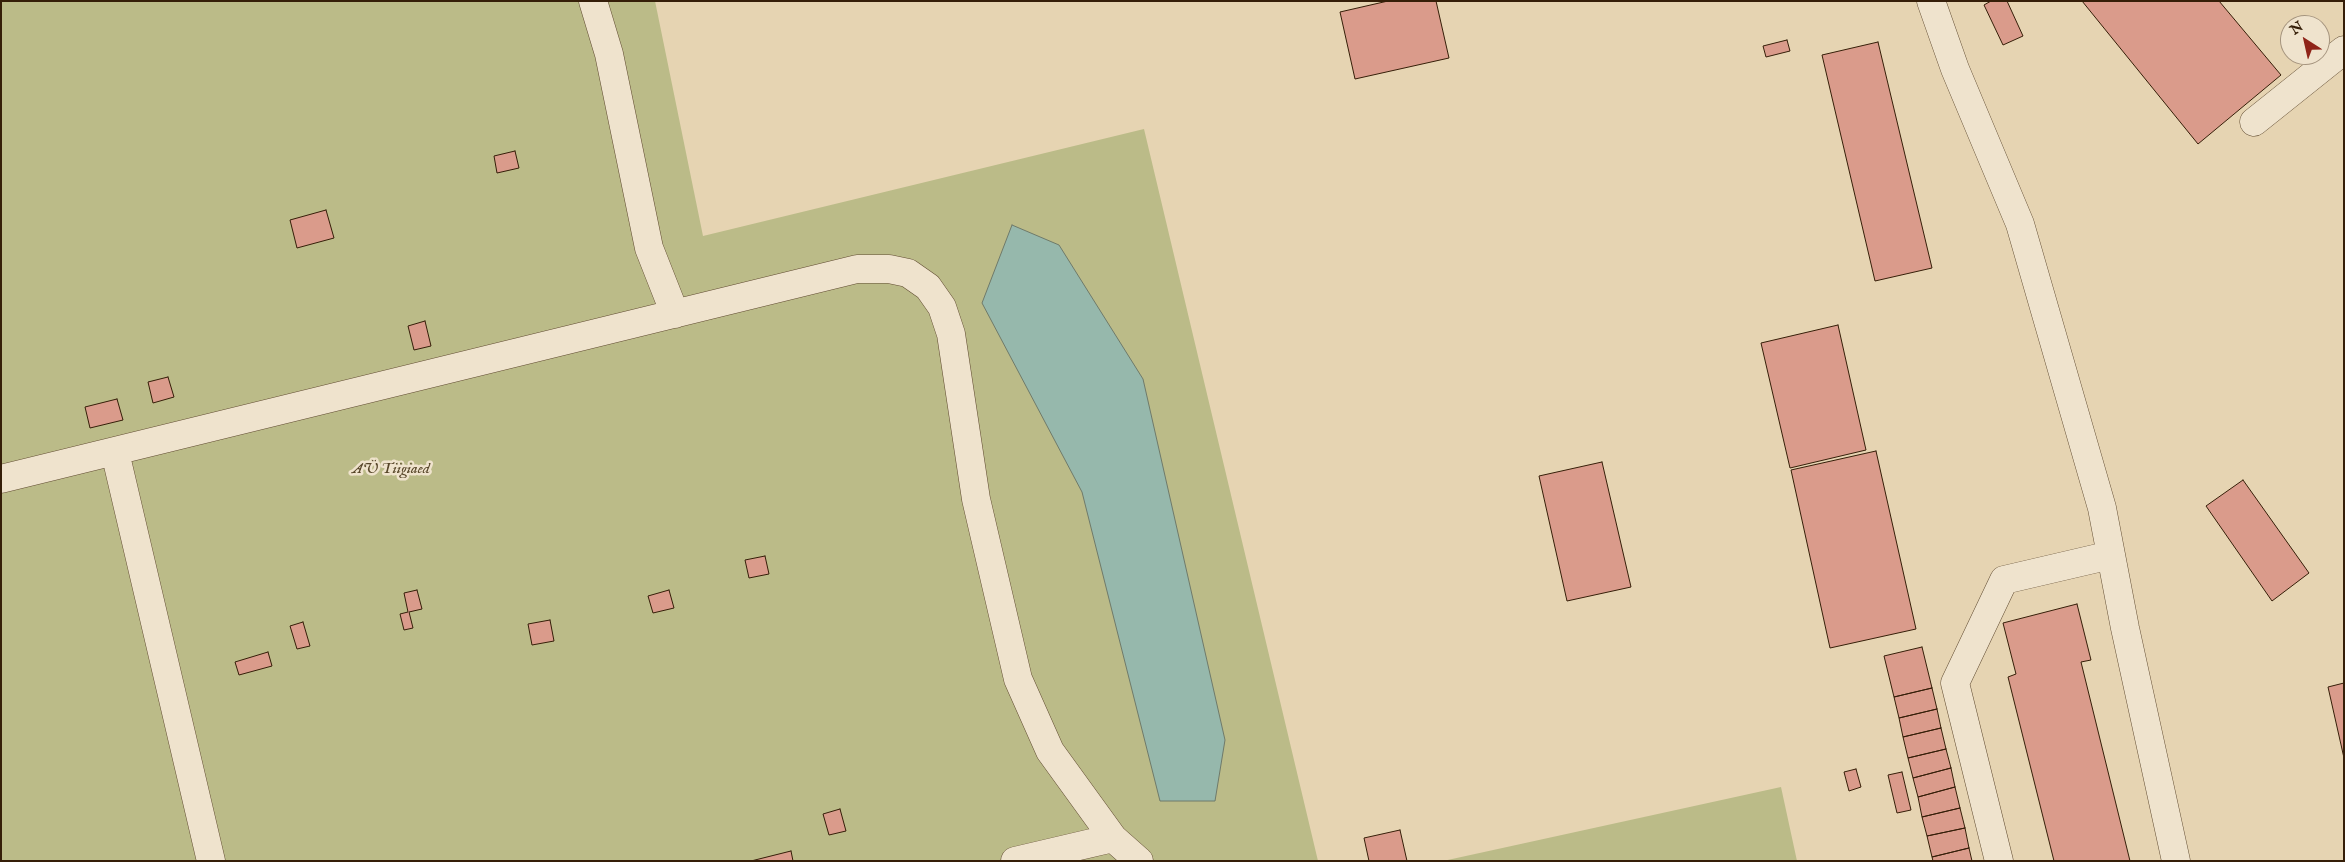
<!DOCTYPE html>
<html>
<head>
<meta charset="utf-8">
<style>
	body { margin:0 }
	#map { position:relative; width:2345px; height:862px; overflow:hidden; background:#e6d4b2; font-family:"IM FELL English",serif }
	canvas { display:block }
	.frame { position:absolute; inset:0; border:2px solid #351e08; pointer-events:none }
	.north { position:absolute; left:2280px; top:15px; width:50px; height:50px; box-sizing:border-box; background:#efe3cd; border:1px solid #a5947e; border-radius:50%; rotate:325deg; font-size:14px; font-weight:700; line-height:20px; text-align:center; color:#351e08 }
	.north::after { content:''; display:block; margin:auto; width:18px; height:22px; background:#8f2418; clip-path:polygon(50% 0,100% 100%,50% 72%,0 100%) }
</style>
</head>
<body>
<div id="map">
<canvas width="2345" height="862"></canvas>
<div class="frame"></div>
<div class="north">N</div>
</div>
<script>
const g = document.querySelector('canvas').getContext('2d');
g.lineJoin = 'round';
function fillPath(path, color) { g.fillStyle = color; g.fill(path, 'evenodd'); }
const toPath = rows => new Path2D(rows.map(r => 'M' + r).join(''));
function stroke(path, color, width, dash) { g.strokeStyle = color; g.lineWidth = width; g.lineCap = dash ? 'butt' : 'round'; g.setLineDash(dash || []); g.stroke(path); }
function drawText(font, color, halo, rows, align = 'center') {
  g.font = font + ' "IM FELL English",serif'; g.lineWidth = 5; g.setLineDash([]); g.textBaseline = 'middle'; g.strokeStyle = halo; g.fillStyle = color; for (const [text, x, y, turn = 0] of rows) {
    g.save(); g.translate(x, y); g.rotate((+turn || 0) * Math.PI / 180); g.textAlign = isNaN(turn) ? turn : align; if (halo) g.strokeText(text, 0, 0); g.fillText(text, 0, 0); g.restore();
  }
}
fillPath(toPath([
	[1,1,655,1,703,236,1144,129,1318,861,1,861],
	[1781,787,1797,861,1443,861]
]), '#bb8');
const water = toPath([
	[1012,225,1059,245,1143,379,1225,740,1215,801,1160,801,1082,492,982,303,1012,225]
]);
fillPath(water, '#96b8ac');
stroke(water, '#6f7a6a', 1);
const building = toPath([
	[1388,1,1436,1,1449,58,1355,79,1340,12,1388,1],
	[1991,1,2007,1,2023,36,2003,45,1984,5,1991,1],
	[2082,1,2219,1,2281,75,2198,144,2082,1],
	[1787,40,1790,51,1766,57,1763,46,1787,40],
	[1878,42,1932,268,1875,281,1822,55,1878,42],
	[515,151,519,168,497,173,494,156,515,151],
	[326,210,334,238,297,248,290,220,326,210],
	[425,321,431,346,414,350,408,326,425,321],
	[1838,325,1866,450,1790,468,1761,343,1838,325],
	[168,377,174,397,153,403,148,382,168,377],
	[117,399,123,420,90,428,85,407,117,399],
	[1876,451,1916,629,1830,648,1791,470,1876,451],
	[1602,462,1631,587,1567,601,1539,476,1602,462],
	[2243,480,2309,573,2272,601,2206,506,2243,480],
	[765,556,769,574,749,578,745,560,765,556],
	[417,590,422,609,409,612,413,628,404,630,400,614,408,612,404,593,417,590],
	[669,590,674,608,653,613,648,596,669,590],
	[2077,604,2091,660,2081,662,2130,861,2054,861,2008,677,2016,674,2003,623,2077,604],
	[550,620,554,641,532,645,528,624,550,620],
	[303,622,310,646,297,649,290,626,303,622],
	[1922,647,1932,688,1894,697,1884,656,1922,647],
	[268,652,272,666,239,675,235,662,268,652],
	[2344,683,2344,758,2328,687,2344,683],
	[1932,688,1937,709,1899,718,1894,697,1932,688],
	[1937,709,1941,728,1903,737,1899,718,1937,709],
	[1941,728,1946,749,1908,758,1903,737,1941,728],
	[1946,749,1951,768,1913,778,1908,758,1946,749],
	[1951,768,1955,787,1918,797,1913,778,1951,768],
	[1856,769,1861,787,1849,791,1844,772,1856,769],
	[1902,772,1911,810,1897,813,1888,775,1902,772],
	[1955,787,1960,808,1922,817,1918,797,1955,787],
	[1960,808,1965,828,1927,836,1922,817,1960,808],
	[840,809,846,831,829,835,823,814,840,809],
	[1965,828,1969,848,1932,857,1927,836,1965,828],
	[1400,830,1407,861,1369,861,1364,838,1400,830],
	[1969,848,1972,861,1933,861,1932,857,1969,848],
	[791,851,793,861,751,861,791,851]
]);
fillPath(building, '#da9b8b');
stroke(building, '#351e08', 1);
const minor = toPath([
	[593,1,609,54,649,248,675,314],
	[1931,1,1955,69,2020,224,2102,508,2125,628,2176,861],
	[2254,122,2344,50],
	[115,452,211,861],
	[1,479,857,269,889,269,908,273,928,287,942,307,951,334,976,499,1018,679,1050,751,1113,838,1139,861],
	[1015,861,1113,838],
	[1999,861,1955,683,2004,580,2111,555]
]);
stroke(minor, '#614c32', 29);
stroke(minor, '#efe3cd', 28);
drawText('italic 15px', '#564528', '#efe3cd', [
	["AÜ Tiigiaed",391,470]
]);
</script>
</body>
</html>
